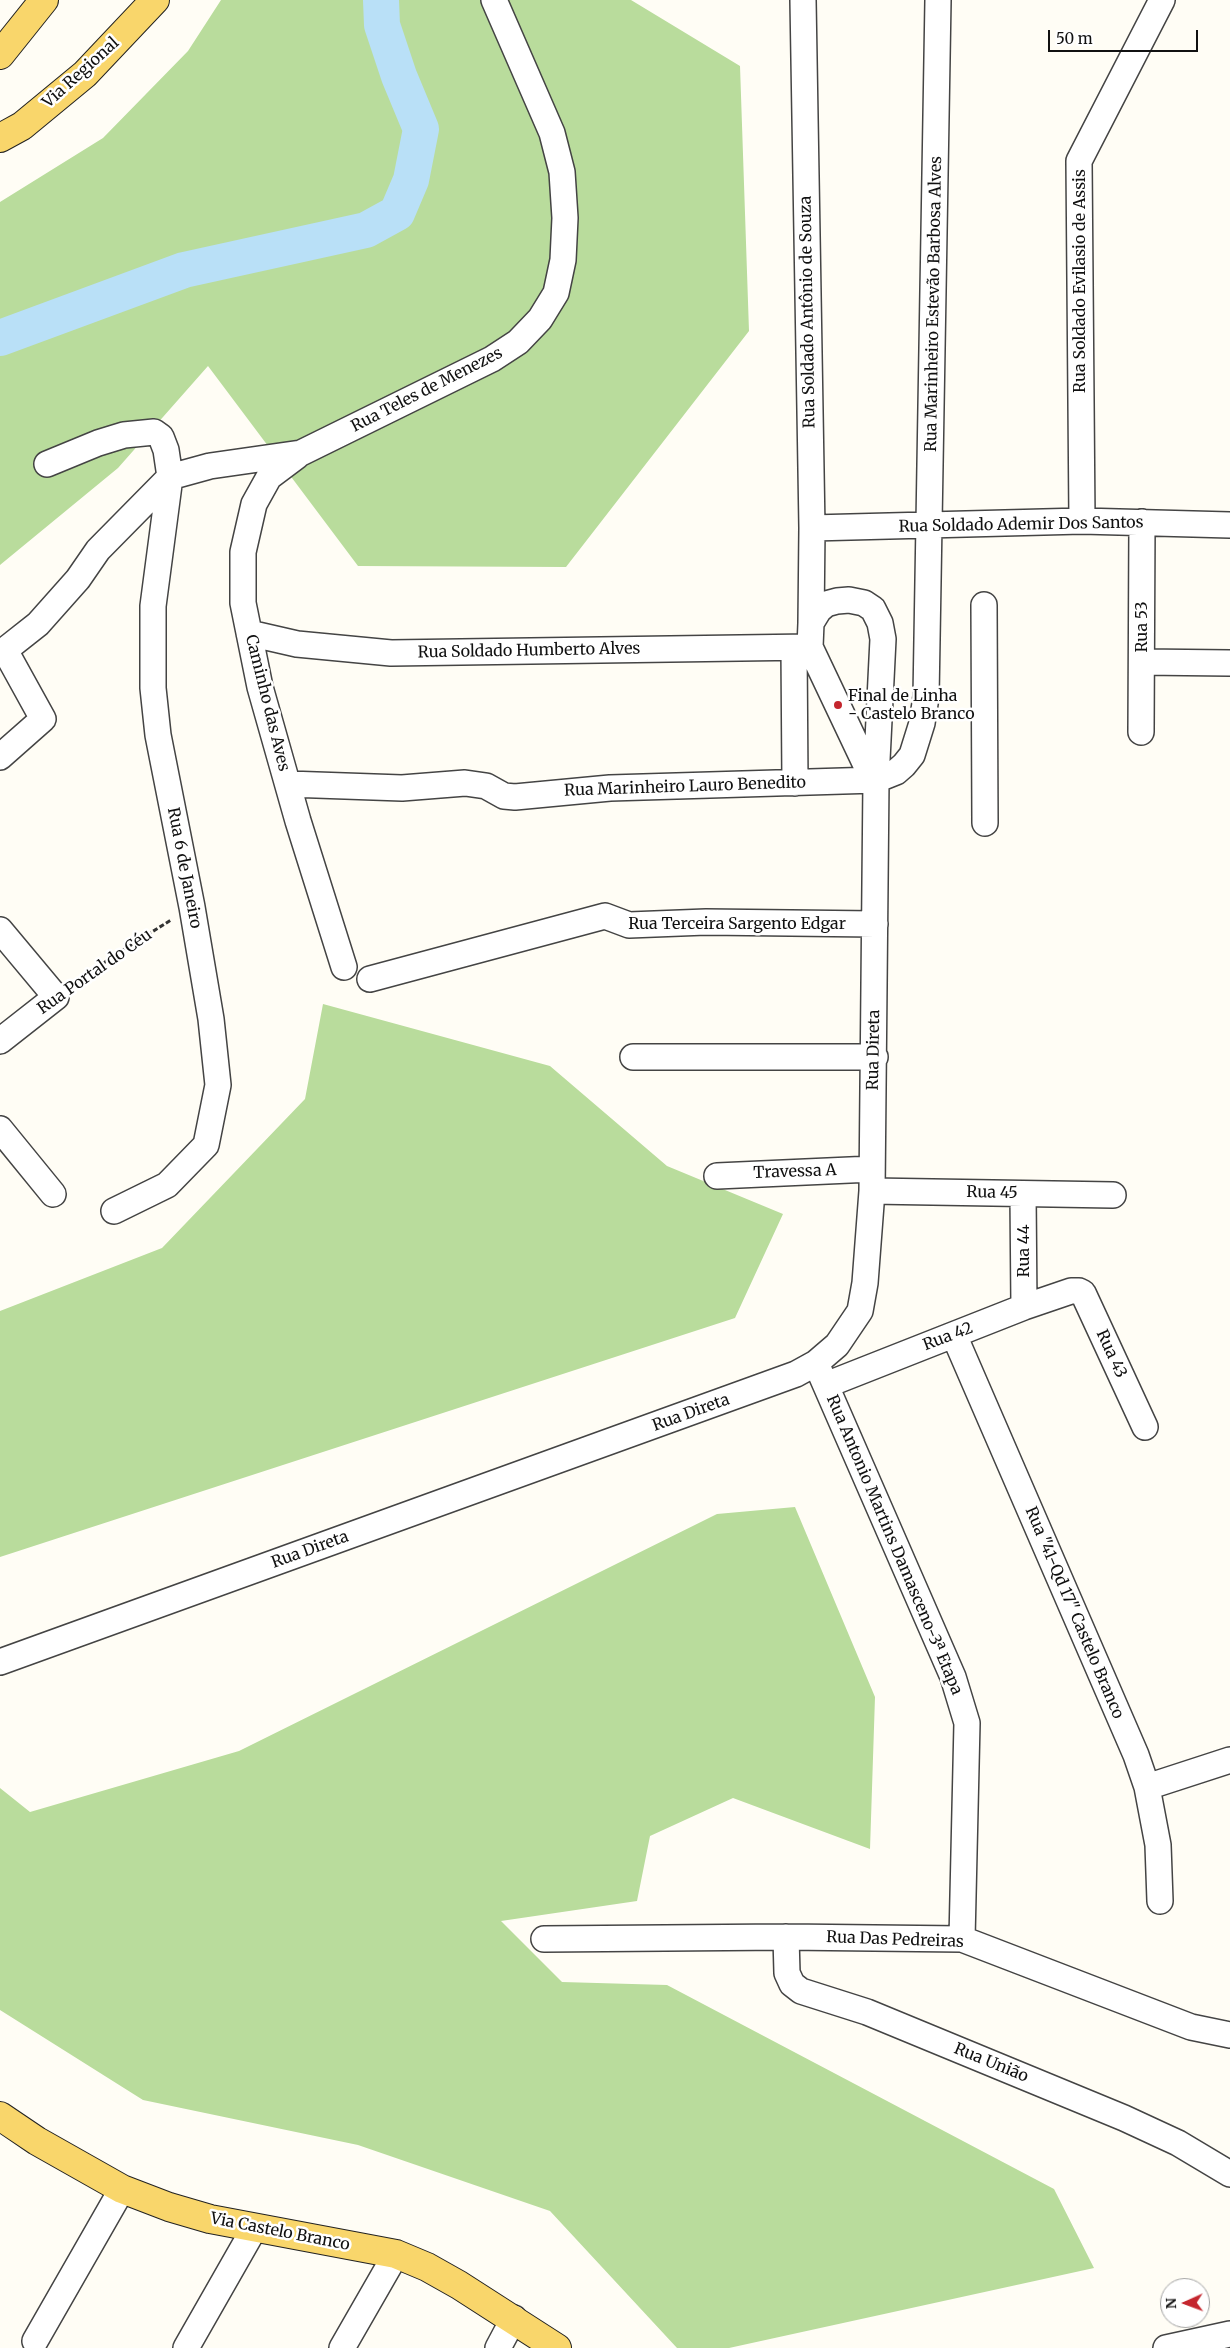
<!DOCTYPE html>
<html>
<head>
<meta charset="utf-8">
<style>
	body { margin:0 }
	#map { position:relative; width:1230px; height:2348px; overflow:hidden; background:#fffdf5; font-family:Merriweather,serif }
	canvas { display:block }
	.north { position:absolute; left:1160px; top:2278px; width:50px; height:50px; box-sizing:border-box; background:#fff; border:1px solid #a0a0a0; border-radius:50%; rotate:268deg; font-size:14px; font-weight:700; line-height:20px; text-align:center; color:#111 }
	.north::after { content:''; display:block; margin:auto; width:18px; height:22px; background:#c4262e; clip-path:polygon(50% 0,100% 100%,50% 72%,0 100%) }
	.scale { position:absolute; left:1048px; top:30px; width:150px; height:22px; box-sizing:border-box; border:2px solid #111; border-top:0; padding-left:6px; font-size:15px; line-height:18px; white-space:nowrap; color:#111; -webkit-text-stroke:4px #fff; paint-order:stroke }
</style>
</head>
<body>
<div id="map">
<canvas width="1230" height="2348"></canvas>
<div class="north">N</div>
<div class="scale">50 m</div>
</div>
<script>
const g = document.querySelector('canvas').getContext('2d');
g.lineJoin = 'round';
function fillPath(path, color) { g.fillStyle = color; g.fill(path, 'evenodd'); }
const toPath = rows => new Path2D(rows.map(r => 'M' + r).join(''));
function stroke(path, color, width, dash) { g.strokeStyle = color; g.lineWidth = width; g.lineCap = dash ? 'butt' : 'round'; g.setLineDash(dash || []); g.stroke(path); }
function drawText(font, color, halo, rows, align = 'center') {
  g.font = font + ' Merriweather,serif'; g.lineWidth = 5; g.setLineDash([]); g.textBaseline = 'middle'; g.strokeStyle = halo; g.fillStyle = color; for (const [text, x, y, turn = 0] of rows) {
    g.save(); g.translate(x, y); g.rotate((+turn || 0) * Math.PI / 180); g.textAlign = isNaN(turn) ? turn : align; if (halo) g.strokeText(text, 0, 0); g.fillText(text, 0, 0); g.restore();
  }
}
fillPath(toPath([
	[221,0,631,0,740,66,749,331,566,567,358,566,208,366,118,468,0,565,0,202,103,138,188,51],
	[323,1004,550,1066,667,1166,783,1214,735,1318,0,1557,0,1311,162,1248,305,1099],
	[795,1507,875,1697,870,1849,733,1798,650,1836,637,1901,501,1921,562,1982,667,1985,1054,2189,1094,2268,729,2348,677,2348,550,2211,358,2145,143,2100,0,2010,0,1788,30,1812,239,1751,717,1514]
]), '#b9dc9c');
stroke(toPath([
	[0,338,184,270,366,230,397,213,411,180,421,129,399,76,382,25,381,0]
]), '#b9e0f7', 36);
const minor = toPath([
	[803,0,812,528,811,623],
	[297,456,269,477,254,504,243,552,243,603,260,687,298,821,344,967],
	[47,464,98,443,124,435,154,432,161,437,166,450,170,477,153,606,153,688,158,735,192,907,211,1019,218,1085,206,1145,167,1185,114,1211],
	[1082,521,1079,161,1162,0],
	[812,528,1082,521,1230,525],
	[984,605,985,823],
	[249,633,297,644,391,653,810,647],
	[794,648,795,783],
	[0,654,38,624,78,579,98,550,170,477,210,466,301,453,492,359,518,342,540,319,556,293,563,260,565,218,562,172,552,133,494,0],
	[1142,662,1230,663],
	[1141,732,1142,522],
	[0,757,43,719,6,652],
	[288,784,402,788,465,783,486,786,504,796,515,797,610,788,876,780,896,772,904,765,912,755,922,723,926,697,938,0],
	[0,930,56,997,0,1041],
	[370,979,605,916,629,925,706,922,875,924],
	[633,1057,875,1057],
	[0,1129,53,1194],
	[717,1176,872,1169],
	[872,1191,1113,1195],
	[1023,1194,1024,1307],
	[954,1335,1136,1755,1147,1787,1158,1845,1160,1901],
	[816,1363,953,1677,967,1723,962,1939],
	[826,1385,1024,1307,1071,1291,1079,1291,1083,1293,1145,1427],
	[0,1662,796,1374,816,1363,837,1345,860,1311,865,1283,872,1191,876,780,883,639,880,623,873,609,864,603,849,600,837,601,826,604,819,610,811,623,810,647,865,763,876,780],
	[1147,1787,1230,1760],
	[786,1937,787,1973,792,1984,801,1991,867,2012,1124,2118,1178,2143,1230,2174],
	[544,1939,786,1937,962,1939,1191,2027,1230,2035],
	[35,2341,122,2189],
	[186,2348,255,2227],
	[342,2348,396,2254],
	[498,2348,514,2318],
	[1166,2348,1230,2334]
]);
const major = toPath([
	[0,55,44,0],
	[0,138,22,126,85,74,155,0],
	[0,2116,37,2141,122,2189,169,2207,210,2219,396,2254,427,2267,459,2285,557,2348]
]);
stroke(minor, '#444', 28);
stroke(major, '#222', 30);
stroke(toPath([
	[72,985,115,955,171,920]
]), '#333', 3, [5, 2.5]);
stroke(minor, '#fff', 25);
stroke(major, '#f9d66b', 28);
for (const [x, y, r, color] of [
	[838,705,5,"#c4262e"]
]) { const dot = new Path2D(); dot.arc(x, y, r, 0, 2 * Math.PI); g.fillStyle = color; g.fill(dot); stroke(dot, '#fff', 2); }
drawText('16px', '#111', '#fff', [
	["Via Regional",81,73,-42],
	["Rua Soldado Evilasio de Assis",1080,281,-90],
	["Rua Marinheiro Estevão Barbosa Alves",934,304,-89],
	["Rua Soldado Antônio de Souza",808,312,-91],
	["Rua Teles de Menezes",427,390,-27],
	["Rua Soldado Ademir Dos Santos",1021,525,-1],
	["Rua 53",1142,627,-90],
	["Rua Soldado Humberto Alves",529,651,-1],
	["Caminho das Aves",267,703,76],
	["Rua Marinheiro Lauro Benedito",685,787,-2],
	["Rua 6 de Janeiro",184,868,79],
	["Rua Terceira Sargento Edgar",737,924],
	["Rua Portal do Céu",95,972,-35],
	["Rua Direta",874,1050,-89],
	["Travessa A",795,1172,-2],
	["Rua 45",992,1193,1],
	["Rua 44",1024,1251,-90],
	["Rua 42",948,1337,-21],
	["Rua 43",1111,1354,65],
	["Rua Direta",691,1413,-20],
	["Rua Antonio Martins Damasceno-3ª Etapa",894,1545,67],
	["Rua Direta",310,1550,-20],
	["Rua \"41-Qd 17\" Castelo Branco",1074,1613,67],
	["Rua Das Pedreiras",895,1940,2],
	["Rua União",991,2063,22],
	["Via Castelo Branco",280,2232,11]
]);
drawText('16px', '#111', '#fff', [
	["Final de Linha",848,696],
	["- Castelo Branco",848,714]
], 'left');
</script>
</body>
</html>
